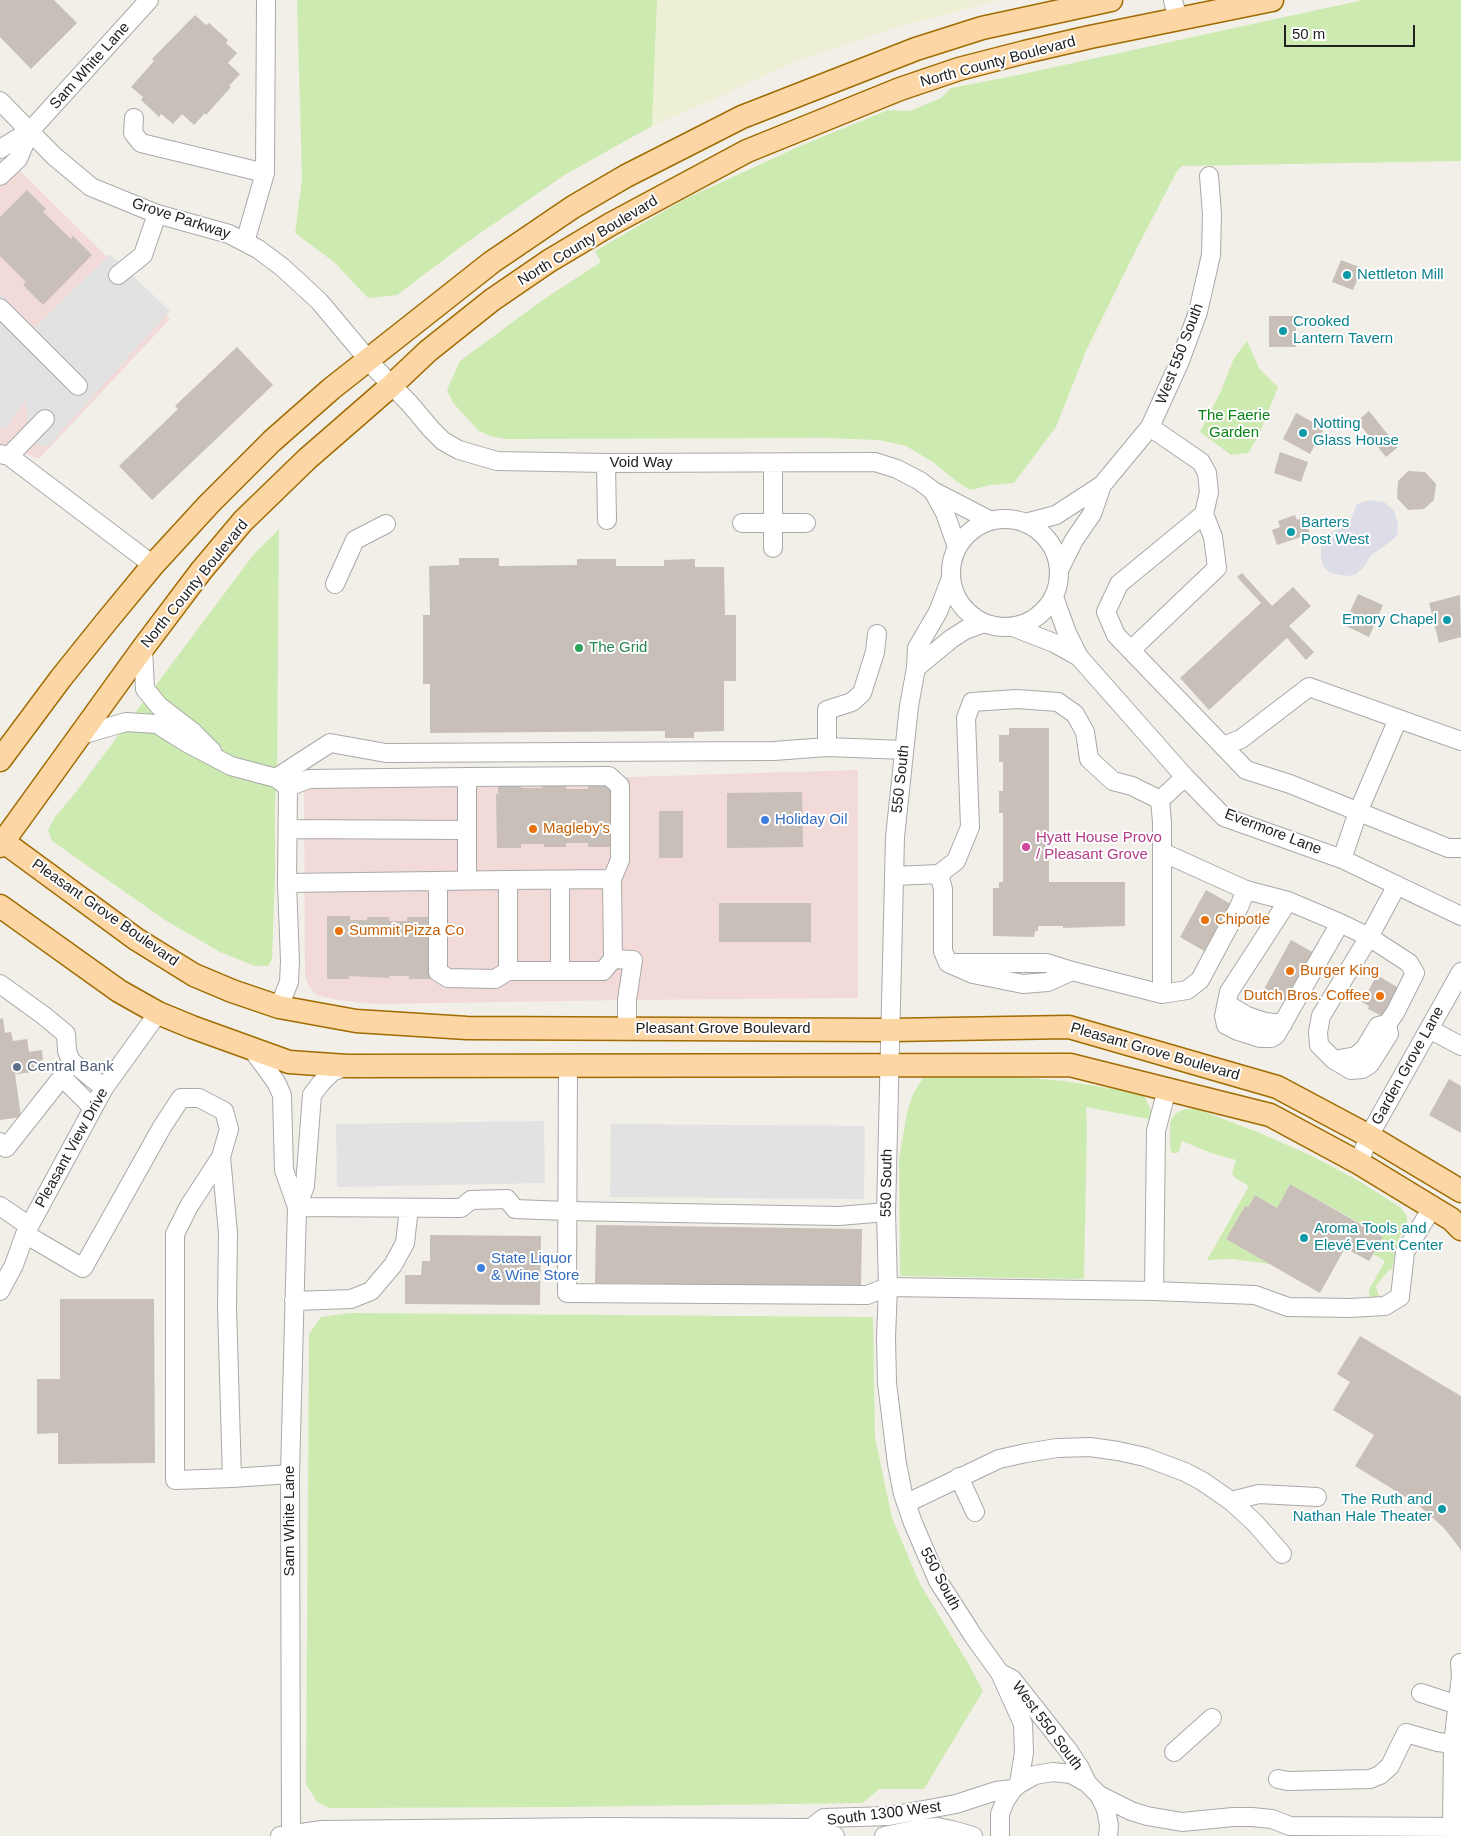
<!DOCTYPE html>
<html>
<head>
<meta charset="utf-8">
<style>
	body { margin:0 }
	#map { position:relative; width:1461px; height:1836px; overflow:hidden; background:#f2efe9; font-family:Helvetica,sans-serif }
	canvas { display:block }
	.scale { position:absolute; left:1284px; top:25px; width:131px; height:22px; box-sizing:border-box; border:2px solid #222; border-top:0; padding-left:6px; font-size:15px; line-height:18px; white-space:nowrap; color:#222; -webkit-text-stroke:4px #fff; paint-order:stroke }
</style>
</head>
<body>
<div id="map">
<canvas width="1461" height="1836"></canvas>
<div class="scale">50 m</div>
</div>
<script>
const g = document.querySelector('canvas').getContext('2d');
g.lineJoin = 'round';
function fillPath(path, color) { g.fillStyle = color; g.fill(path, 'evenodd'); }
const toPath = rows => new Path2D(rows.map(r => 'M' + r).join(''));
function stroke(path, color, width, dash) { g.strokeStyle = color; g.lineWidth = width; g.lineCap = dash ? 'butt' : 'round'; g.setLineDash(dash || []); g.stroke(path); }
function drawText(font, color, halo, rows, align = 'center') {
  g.font = font + ' Helvetica,sans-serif'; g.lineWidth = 4; g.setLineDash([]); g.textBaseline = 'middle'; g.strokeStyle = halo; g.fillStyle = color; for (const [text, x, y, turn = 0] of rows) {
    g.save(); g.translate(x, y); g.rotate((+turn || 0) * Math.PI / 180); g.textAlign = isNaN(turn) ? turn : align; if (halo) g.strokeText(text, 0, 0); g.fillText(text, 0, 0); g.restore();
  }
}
fillPath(toPath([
	[0,151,170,319,39,459,0,444],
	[858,770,858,998,627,1000,378,1004,337,1000,316,995,309,986,305,976,304,787]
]), '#f2dad9');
fillPath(toPath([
	[657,0,999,0,895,28,794,62,712,100,652,126]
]), '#eef0d5');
fillPath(toPath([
	[297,0,657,0,652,126,563,176,466,243,397,295,368,298,335,263,295,233,302,179],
	[1363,0,1461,0,1461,161,1182,166,1176,173,1138,246,1086,351,1056,427,1014,483,991,485,970,490,956,481,933,462,906,446,879,440,826,438,505,439,490,436,479,431,453,403,447,390,460,361,544,299,601,262,595,251,685,199,800,146,888,110,910,111,941,98,951,88,1018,75],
	[1247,341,1259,368,1278,387,1258,437,1248,453,1231,455,1200,432,1221,391,1234,358],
	[279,529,277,772,275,805,275,879,272,959,268,966,255,966,220,952,165,920,52,841,48,830,55,817,76,792,254,554],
	[934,1076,1018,1077,1064,1081,1133,1092,1145,1097,1150,1108,1152,1117,1149,1119,1086,1107,1087,1126,1084,1279,900,1276,899,1159,907,1113,913,1094,923,1078],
	[1185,1109,1197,1109,1260,1133,1312,1156,1359,1181,1400,1207,1407,1216,1407,1224,1398,1240,1392,1269,1389,1270,1376,1286,1379,1297,1371,1297,1369,1294,1369,1290,1385,1261,1373,1254,1383,1236,1290,1184,1277,1208,1255,1195,1248,1207,1245,1206,1226,1239,1270,1264,1232,1259,1207,1260,1249,1186,1235,1178,1232,1174,1236,1160,1211,1153,1182,1141,1179,1151,1177,1153,1172,1153,1170,1148,1170,1122,1175,1114],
	[350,1313,873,1317,875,1437,892,1518,920,1584,968,1663,983,1691,924,1789,879,1789,863,1803,565,1807,330,1808,317,1802,306,1784,309,1334,321,1317]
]), '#cdebb0');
fillPath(toPath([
	[110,254,170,311,47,447,27,440,26,400,5,428,0,427,0,293,34,328],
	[544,1121,545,1183,337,1187,336,1124],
	[611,1124,865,1126,864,1199,610,1197]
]), '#e2e2e2');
fillPath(toPath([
	[1369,500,1384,502,1394,510,1398,524,1397,535,1390,542,1371,555,1364,567,1355,575,1346,576,1331,573,1324,568,1321,557,1321,546,1325,535,1349,523,1357,504]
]), '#dddde8');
fillPath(toPath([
	[0,0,54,0,77,23,31,69,0,37],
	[195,15,206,25,209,23,228,40,226,43,237,53,228,63,240,74,229,86,231,87,206,115,205,113,194,125,182,114,173,124,161,114,159,117,141,100,143,97,131,87,154,61,152,59],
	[27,190,46,209,43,212,71,239,73,236,92,255,43,305,23,285,26,282,0,256,0,217],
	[1341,260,1362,268,1353,290,1332,282],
	[1269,316,1296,316,1296,347,1269,347],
	[237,347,273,385,152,500,119,466,178,409,175,406],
	[1369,411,1398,447,1386,457,1357,421],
	[1296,413,1324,428,1310,454,1283,439],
	[1280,452,1308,462,1301,482,1274,473],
	[1408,471,1425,472,1436,484,1434,500,1424,509,1408,510,1397,498,1398,481],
	[1295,515,1297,520,1305,517,1310,534,1277,545,1272,530,1280,527,1278,521],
	[459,558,499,558,499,566,577,565,577,559,616,559,616,566,664,566,664,560,695,559,695,567,724,567,725,615,736,615,736,681,724,681,724,731,694,732,694,738,665,738,665,731,430,733,430,684,423,684,423,615,430,615,429,566,459,565],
	[1242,573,1272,606,1293,587,1311,606,1289,626,1314,652,1306,660,1287,638,1209,710,1180,678,1261,603,1237,577],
	[1358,594,1383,605,1369,637,1344,625],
	[1460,595,1461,637,1439,643,1429,603],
	[1009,728,1049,728,1049,882,1125,882,1125,926,1063,928,1063,926,1038,926,1038,931,1035,931,1034,937,993,936,993,888,999,888,999,882,1003,882,1003,813,999,813,999,791,1003,791,1003,762,999,762,999,735,1009,735],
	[498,785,521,785,521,788,542,788,542,785,566,785,566,789,588,789,588,785,608,785,612,790,612,847,588,847,588,843,566,843,566,847,544,847,544,844,521,844,521,848,497,848,496,794,498,794],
	[802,792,803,847,727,848,727,793],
	[659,811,683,811,683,858,659,858],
	[1206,890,1231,904,1204,951,1180,937],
	[719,903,811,903,811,942,719,942],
	[327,916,350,916,350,920,367,920,367,917,389,917,389,921,407,921,407,917,430,917,430,979,409,979,409,976,389,976,389,978,349,976,349,979,327,979],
	[1291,940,1316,954,1289,1003,1264,989],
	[1377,975,1402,990,1394,995,1382,1016,1368,1009,1369,1006,1362,1002],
	[3,1018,5,1033,11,1032,13,1041,27,1039,29,1052,42,1050,43,1060,34,1062,35,1072,15,1074,21,1117,0,1120,0,1019],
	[1449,1079,1461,1086,1461,1133,1429,1115],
	[1290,1184,1383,1237,1369,1261,1345,1248,1320,1293,1226,1239,1245,1206,1248,1207,1255,1195,1277,1208],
	[596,1225,862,1229,861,1287,595,1283],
	[430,1235,541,1236,540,1305,405,1304,405,1275,421,1275,422,1261,430,1261],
	[60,1299,154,1299,155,1463,58,1464,58,1433,37,1434,37,1379,60,1379],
	[1360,1336,1461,1396,1461,1550,1444,1528,1417,1504,1355,1466,1374,1435,1333,1410,1350,1382,1337,1374]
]), '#c7bfb8');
const minor = toPath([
	[1173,0,1178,20],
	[0,101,54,156,91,187,157,214,229,234,258,249,282,267,319,301,376,369,410,404,431,429,443,441,459,450,497,461,606,463,875,462,897,469,920,481,933,491,991,521],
	[134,118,133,133,141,143,265,173],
	[0,149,30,131,149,0],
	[0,176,18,159,30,131],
	[245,242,265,173,266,0],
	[118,275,143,255,157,214],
	[0,308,78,386],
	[1150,427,1201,462,1207,473,1209,492,1204,514,1119,584,1106,612,1116,635,1223,746,1241,739,1309,687,1461,741],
	[0,454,9,456,153,565],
	[9,456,45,419],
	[606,463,607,520],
	[933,491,945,513,957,547],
	'951 573a54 54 0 1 1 108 0a54 54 0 1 1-108 0Z',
	[742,523,806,523],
	[1025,523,1056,515,1102,485,1150,427,1180,361,1198,312,1211,255,1212,214,1209,176],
	[773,548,773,463],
	[1060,568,1074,540,1092,514,1102,485],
	[951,578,938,612,917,648,916,668,909,706,895,837,886,1212,888,1287,886,1338,887,1383,897,1464,903,1494,913,1523,938,1581,974,1637,1000,1673,1023,1724,1024,1752,1019,1784],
	[335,584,355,540,386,524],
	[1054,597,1067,633,1079,657,1185,777,1224,817,1342,859,1461,916],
	[1013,627,1054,643,1079,657],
	[143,648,145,689,159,706,194,733,212,751],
	[1131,650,1217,568,1213,537,1204,514],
	[916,668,951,639,965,630,984,623],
	[81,735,126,722,157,724,189,744,231,766,276,778,284,784],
	[1223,746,1246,770,1290,784,1448,848,1461,848],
	[827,747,827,710,852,702,862,693,875,652,877,634],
	[467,777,609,776,620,786,620,860,612,879],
	[276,778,330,743,386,753,774,751,827,747,904,750],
	[288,787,309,779,467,777,467,881],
	[288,829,467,830],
	[1162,852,1246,890,1288,901,1340,923,1369,937,1409,963,1415,973,1395,1013,1387,1024,1378,1026,1365,1048,1356,1056,1334,1060],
	[1342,859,1358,812,1398,719],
	[939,874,956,861,970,827,966,718,972,702,1017,699,1058,702,1075,714,1085,732,1089,759,1113,781,1132,786,1160,800],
	[894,876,939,874,943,889,943,951,948,963,973,974,1023,984,1048,982,1072,971,1162,994,1162,822,1160,800,1185,777],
	[560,880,560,971],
	[438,881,438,972,448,978,495,979,508,971],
	[287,883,508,880],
	[1288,901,1229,992,1224,1016,1226,1025,1238,1031,1260,1038,1271,1038,1276,1035,1340,923],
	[613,959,612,879,508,880,508,971,603,971,613,959,633,960,627,1000,627,1029],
	[956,963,1047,963,1072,971],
	[0,984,43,1015,66,1034,67,1051,71,1061,104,1088],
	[1162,994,1187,990,1200,980,1239,907,1246,890],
	[1227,1004,1247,1016,1265,1022,1283,1024],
	[279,1007,289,982,290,961,287,883,288,787],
	[1387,1024,1389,1034,1370,1064,1362,1069,1351,1070,1334,1060,1319,1045,1318,1032,1321,1016,1369,937,1397,885],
	[1429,1029,1461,1046],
	[251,1048,276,1082,282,1095,284,1170,297,1207,290,1474,291,1836],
	[568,1066,567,1293,867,1295,888,1287,1154,1291,1255,1295,1288,1307,1350,1308,1385,1306,1400,1297,1405,1252,1432,1208],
	[62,1077,93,1108],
	[0,1142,6,1148,62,1077,71,1061],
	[221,1157,228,1233,227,1307,232,1478],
	[1359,1163,1369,1136,1461,972],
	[0,1206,29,1226],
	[297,1207,461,1208,471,1200,507,1199,515,1209,567,1211,839,1216,886,1212],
	[297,1207,305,1186,312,1095,321,1083,332,1072,347,1066],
	[25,1234,83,1268,162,1127,181,1098,199,1098,224,1111,229,1129,221,1157,189,1206,175,1234,175,1480,232,1478,290,1474],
	[0,1291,14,1265,25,1234,104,1088,158,1013],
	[1154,1291,1156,1131,1167,1089],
	[294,1301,351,1299,371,1291,393,1265,405,1243,409,1208],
	[959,1477,975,1512],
	[1231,1501,1255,1523,1282,1554],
	[907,1503,999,1459,1026,1453,1057,1448,1090,1447,1118,1451,1145,1457,1185,1472,1202,1481,1231,1501,1259,1494,1317,1497],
	[1002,1674,1012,1679,1068,1750,1080,1768,1087,1783],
	[1421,1693,1461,1706],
	[1174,1752,1212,1718],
	[1278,1779,1288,1781,1370,1779,1380,1775,1390,1766,1406,1733,1438,1742,1453,1744],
	[1099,1795,1131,1811,1147,1816,1182,1822,1233,1817,1252,1817,1272,1819,1290,1826,1461,1827],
	[1452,1827,1453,1744,1461,1676,1460,1663],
	[811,1828,824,1818,889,1816,929,1809,956,1804,996,1791,1013,1789],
	[811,1828,820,1834,835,1836],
	[280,1836,322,1830,598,1827,811,1828],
	[884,1836,923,1828,937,1827,952,1830,973,1836],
	[1000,1836,1000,1814,1005,1801,1013,1789,1019,1784,1035,1775,1053,1772,1071,1774,1087,1783,1099,1795,1106,1809,1109,1826,1108,1836]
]);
const major = toPath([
	[0,760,61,678,106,622,153,565,209,504,272,441,331,389,492,262,573,207,626,176,742,117,916,49,982,28,1111,0],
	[0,839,136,939,194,975,232,991,279,1007,356,1021,467,1028,890,1030,1069,1027,1277,1087,1369,1136,1461,1191],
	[0,846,143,648,201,571,243,521,307,459,392,385,428,351,492,300,549,261,611,224,747,151,900,89,959,69,1025,52,1090,37,1272,0],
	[0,906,119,991,158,1013,192,1027,289,1062,347,1066,1070,1065,1270,1115,1359,1163,1451,1219,1461,1229]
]);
stroke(minor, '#a9a9a9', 20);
stroke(major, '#a06b00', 25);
stroke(minor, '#fff', 18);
stroke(major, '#fcd6a4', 22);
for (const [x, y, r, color] of [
	[1347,275,5,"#0f9aa8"],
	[1283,331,5,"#0f9aa8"],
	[1303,433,5,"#0f9aa8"],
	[1291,532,5,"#0f9aa8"],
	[1447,620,5,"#0f9aa8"],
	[579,648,5,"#2e9e5b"],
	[765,820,5,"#3f7fe0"],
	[533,829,5,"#e8710a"],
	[1026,847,5,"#d1479c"],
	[1205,920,5,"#e8710a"],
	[339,931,5,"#e8710a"],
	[1290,971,5,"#e8710a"],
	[1380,996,5,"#e8710a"],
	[17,1067,5,"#5c6f8a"],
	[1304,1238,5,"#0f9aa8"],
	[481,1268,5,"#3f7fe0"],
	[1442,1509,5,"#0f9aa8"]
]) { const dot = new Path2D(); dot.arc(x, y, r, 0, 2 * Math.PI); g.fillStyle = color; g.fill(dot); stroke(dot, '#fff', 2); }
drawText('15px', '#222', '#fff', [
	["North County Boulevard",998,62,-15],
	["Sam White Lane",90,66,-48],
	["Grove Parkway",181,219,18],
	["North County Boulevard",588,241,-31],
	["West 550 South",1180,354,-69],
	["Void Way",641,463],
	["North County Boulevard",195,584,-51],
	["550 South",901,779,-84],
	["Evermore Lane",1273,832,21],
	["Pleasant Grove Boulevard",105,913,35],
	["Pleasant Grove Boulevard",723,1029],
	["Pleasant Grove Boulevard",1155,1052,16],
	["Garden Grove Lane",1408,1066,-61],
	["Pleasant View Drive",72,1148,-61],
	["550 South",887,1183,-89],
	["Sam White Lane",290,1521,-90],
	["550 South",940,1579,62],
	["West 550 South",1047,1726,53],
	["South 1300 West",884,1814,-7]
]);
drawText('15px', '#0d838f', '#fff', [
	["Nettleton Mill",1357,275],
	["Crooked",1293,322],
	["Lantern Tavern",1293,339],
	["Notting",1313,424],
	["Glass House",1313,441],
	["Barters",1301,523],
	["Post West",1301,540],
	["Emory Chapel",1437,620,"right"],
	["Aroma Tools and",1314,1229],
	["Elevé Event Center",1314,1246],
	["The Ruth and",1432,1500,"right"],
	["Nathan Hale Theater",1432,1517,"right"]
], 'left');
drawText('15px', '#0c8416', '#fff', [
	["The Faerie",1234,416],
	["Garden",1234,433]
]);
drawText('15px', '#27864d', '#fff', [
	["The Grid",589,648]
], 'left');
drawText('15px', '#366cbe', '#fff', [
	["Holiday Oil",775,820],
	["State Liquor",491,1259],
	["& Wine Store",491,1276]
], 'left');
drawText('15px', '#c56008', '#fff', [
	["Magleby's",543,829],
	["Chipotle",1215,920],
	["Summit Pizza Co",349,931],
	["Burger King",1300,971],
	["Dutch Bros. Coffee",1370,996,"right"]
], 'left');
drawText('15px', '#b23c85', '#fff', [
	["Hyatt House Provo",1036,838],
	["/ Pleasant Grove",1036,855]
], 'left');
drawText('15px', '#4e5e75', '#fff', [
	["Central Bank",27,1067]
], 'left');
</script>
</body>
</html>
